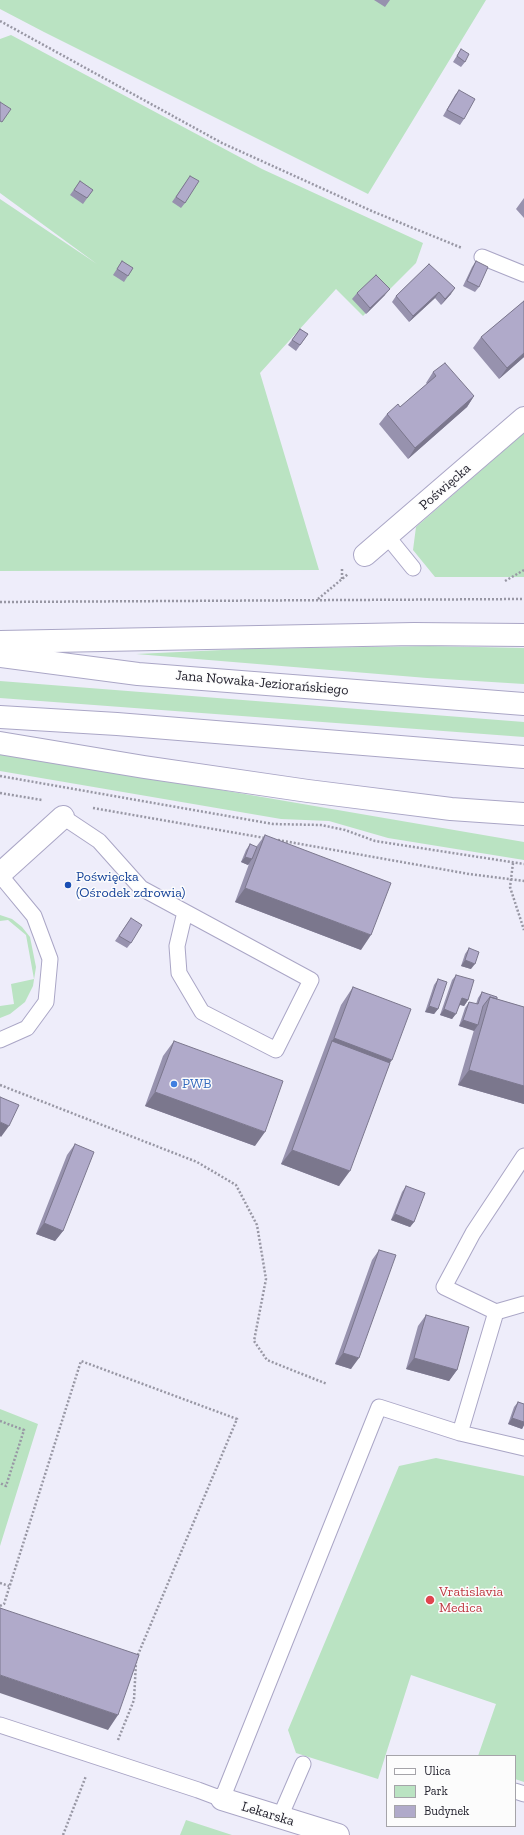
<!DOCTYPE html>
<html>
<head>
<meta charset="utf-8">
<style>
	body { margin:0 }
	#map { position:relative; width:524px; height:1835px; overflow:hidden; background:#eeedfa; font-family:"Zilla Slab",serif }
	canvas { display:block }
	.legend { position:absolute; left:386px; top:1755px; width:130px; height:72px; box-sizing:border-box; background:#fcfcfc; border:1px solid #a5a4a9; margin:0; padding:5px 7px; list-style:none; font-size:12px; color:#22212d }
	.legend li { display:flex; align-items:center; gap:8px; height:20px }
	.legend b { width:20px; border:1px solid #a5a4a9 }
</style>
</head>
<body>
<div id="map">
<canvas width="524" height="1835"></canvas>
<ul class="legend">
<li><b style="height:5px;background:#fff"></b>Ulica</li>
<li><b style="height:11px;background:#bae3c2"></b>Park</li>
<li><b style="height:11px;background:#b0aaca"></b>Budynek</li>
</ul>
</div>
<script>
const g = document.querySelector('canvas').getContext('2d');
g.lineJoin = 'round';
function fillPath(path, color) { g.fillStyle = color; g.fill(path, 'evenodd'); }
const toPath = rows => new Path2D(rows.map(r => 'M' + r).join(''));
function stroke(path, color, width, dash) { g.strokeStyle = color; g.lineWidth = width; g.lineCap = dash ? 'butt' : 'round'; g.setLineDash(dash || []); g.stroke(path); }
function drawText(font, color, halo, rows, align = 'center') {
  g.font = font + ' "Zilla Slab",serif'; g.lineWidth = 3; g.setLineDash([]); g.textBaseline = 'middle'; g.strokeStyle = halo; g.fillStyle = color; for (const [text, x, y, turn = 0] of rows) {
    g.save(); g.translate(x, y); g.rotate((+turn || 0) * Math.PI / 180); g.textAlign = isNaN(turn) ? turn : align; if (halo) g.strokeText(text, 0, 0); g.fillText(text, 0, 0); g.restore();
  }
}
fillPath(toPath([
	[0,0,486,0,368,194,44,32,0,9],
	[11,35,262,169,423,243,416,263,363,316,336,289,260,373,319,570,0,571,0,199,97,264,0,193,0,39],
	[524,433,524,577,435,577,413,550,416,527],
	[429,646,524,648,524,684,427,678,136,654,244,649],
	[0,681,524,722,524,737,0,698],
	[0,752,524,842,524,860,388,838,329,821,281,819,0,771],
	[0,915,12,919,22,927,30,937,36,967,33,986,25,1002,10,1014,0,1018,0,1006,14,1004,11,984,34,979,26,935,8,920,0,921],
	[0,1409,38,1424,0,1546],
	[436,1458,524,1476,524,1782,515,1779,515,1756,478,1756,496,1704,411,1675,378,1779,296,1753,288,1730,399,1466],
	[186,1820,232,1835,180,1835]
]), '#bae3c2');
const service = toPath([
	[482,257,524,274],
	[387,536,413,568],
	[63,817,99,841,141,888,311,980,276,1050,202,1012,179,973,177,946,185,912],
	[0,875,34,916,50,959,46,1002,27,1028,0,1040],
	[496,1312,444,1287,473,1233,524,1156],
	[460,1433,496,1312,524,1304],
	[0,1725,198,1790,222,1799,379,1407,460,1433,524,1448],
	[515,1791,524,1794],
	[280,1817,303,1764]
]);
const minor = toPath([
	[365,555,524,418],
	[0,874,63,817],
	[222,1799,338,1835]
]);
const tertiary = toPath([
	[0,642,414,634,524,635],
	[0,656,138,674,524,704],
	[0,717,117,724,524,757],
	[0,743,144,767,308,791,451,809,524,814]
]);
stroke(service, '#aaa6c6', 17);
stroke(minor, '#aaa6c6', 24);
stroke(tertiary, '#aaa6c6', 24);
stroke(toPath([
	[0,21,222,143,374,212,462,248],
	[342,569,342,580],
	[505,581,524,570],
	[318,599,348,574],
	[0,602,524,599],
	[0,776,273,824,321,825,345,830,375,841,524,864],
	[0,793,42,800],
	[93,808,265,838],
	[278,840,469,874,524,881],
	[513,863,510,887,524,930],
	[0,1085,197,1162,236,1185,257,1225,266,1279,254,1341,267,1360,327,1384],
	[0,1421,24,1430,6,1486,0,1483],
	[0,1583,9,1586],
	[0,1606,4,1604,81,1361,237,1419,137,1657],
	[118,1740,134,1700,136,1662],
	[63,1835,86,1776]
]), '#9897a4', 2.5, [2, 2]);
stroke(service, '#fff', 15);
stroke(minor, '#fff', 22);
stroke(tertiary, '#fff', 22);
fillPath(toPath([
	[374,0,390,0,385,7],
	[461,49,465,62,461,67,453,62],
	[459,90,464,119,460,125,443,116,455,95],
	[80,181,93,190,83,204,70,195],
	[186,182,185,203,181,208,172,202],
	[524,198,524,218,516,209],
	[122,261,133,268,124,282,113,275],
	[476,261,479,287,475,292,463,286,472,267],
	[429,264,451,294,441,305,435,298,409,322,392,302,396,296],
	[357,293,385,295,366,314,352,299],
	[524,301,524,357,499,379,473,348,481,337],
	[300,329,308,334,296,351,288,345],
	[433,372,474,396,467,407,408,459,379,424,387,414,400,407,427,384,426,383],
	[265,835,361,950,235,902,249,864,248,865,241,862,246,850,250,844,256,847],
	[131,918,131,943,127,948,115,941],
	[469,948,471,969,461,966,465,954],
	[456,975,468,1000,464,1006,460,1005,452,1019,440,1015,452,980],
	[438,979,438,1009,434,1014,425,1012,434,985],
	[353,987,389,1066,339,1186,281,1164,341,1005],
	[482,992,497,999,524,1007,524,1104,458,1085,474,1030,459,1026,465,1008,469,1002,476,1004,478,998],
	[174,1041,255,1146,145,1106,163,1056],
	[75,1144,63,1231,55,1241,36,1234,67,1155],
	[406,1186,414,1222,410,1227,391,1220,402,1192],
	[379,1250,351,1369,335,1364,372,1260],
	[426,1315,457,1370,449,1381,406,1369,418,1326],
	[518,1402,524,1404,524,1425,522,1429,508,1424,514,1407]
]), '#9792ae');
fillPath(toPath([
	[455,288,451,294,441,305,445,299],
	[390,289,385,295,366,314,370,308],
	[439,292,435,298,409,322,413,316],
	[524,353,524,357,499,379,507,368],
	[474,396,467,407,408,459,415,448],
	[245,857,252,859,248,865,241,862],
	[245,888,371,935,361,950,235,902],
	[465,960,475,964,471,969,461,966],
	[462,998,468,1000,464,1006,458,1004],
	[429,1006,438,1009,434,1014,425,1012],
	[444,1009,456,1014,452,1019,440,1015],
	[463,1020,478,1025,474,1031,459,1026],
	[334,1038,392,1060,380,1078,332,1041],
	[469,1070,524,1086,524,1104,458,1085],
	[155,1092,265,1132,255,1146,145,1106],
	[0,1122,9,1126,1,1137,0,1136],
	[292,1150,350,1171,339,1186,281,1164],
	[395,1214,414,1222,410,1227,391,1220],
	[44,1223,63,1231,55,1241,36,1234],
	[343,1353,359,1358,351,1369,335,1364],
	[414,1358,457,1370,449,1381,406,1369],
	[512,1418,524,1422,524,1425,522,1429,508,1424],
	[0,1675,118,1715,108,1730,0,1693]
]), '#7b778d');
const building = toPath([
	[461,49,469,54,465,62,457,56,461,49],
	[459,90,475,99,464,119,447,110,459,90],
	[0,102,11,109,2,122,0,121,0,102],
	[190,176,199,181,185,203,176,197,190,176],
	[80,181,93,190,87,198,74,190,80,181],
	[122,261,133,268,128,276,117,269,122,261],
	[476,261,488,267,479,287,467,281,476,261],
	[429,264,455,288,445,299,439,292,413,316,396,296,429,264],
	[376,275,390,289,370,308,357,293,376,275],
	[524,301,524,353,507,368,481,337,524,301],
	[300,329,308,334,300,345,292,340,300,329],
	[445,363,474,396,415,448,387,414,398,404,400,407,436,376,433,372,445,363],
	[265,835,391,883,371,935,245,888,265,835],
	[250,844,257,847,252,859,245,857,250,844],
	[131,918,142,925,131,943,119,936,131,918],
	[469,948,479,952,475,964,465,960,469,948],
	[456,975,474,980,468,1000,462,998,456,1014,444,1009,456,975],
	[438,979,447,982,438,1009,429,1006,438,979],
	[353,987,411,1009,392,1060,334,1038,353,987],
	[482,992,497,997,497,999,490,997,483,1006,478,1025,463,1020,469,1002,478,1004,482,992],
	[490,997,524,1007,524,1086,469,1070,490,997],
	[174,1041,283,1081,265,1132,155,1092,174,1041],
	[332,1041,390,1063,350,1171,292,1150,332,1041],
	[0,1097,19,1105,9,1126,0,1122,0,1097],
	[75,1144,94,1152,63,1231,44,1223,75,1144],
	[406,1186,425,1193,414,1222,395,1214,406,1186],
	[379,1250,396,1255,359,1358,343,1353,379,1250],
	[426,1315,469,1327,457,1370,414,1358,426,1315],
	[518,1402,524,1404,524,1422,512,1418,518,1402],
	[0,1608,139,1655,118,1715,0,1675,0,1608]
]);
fillPath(building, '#b0aaca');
stroke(building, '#7b778d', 1);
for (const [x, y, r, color] of [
	[68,885,4,"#1a4fb4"],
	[174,1084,4,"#3f7fe0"],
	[430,1600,5,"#e0444e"]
]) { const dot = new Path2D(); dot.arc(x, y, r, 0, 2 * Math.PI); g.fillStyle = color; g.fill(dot); stroke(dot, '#fcfcfc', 1.5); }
drawText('14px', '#22212d', '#fcfcfc', [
	["Poświęcka",445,487,-41],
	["Jana Nowaka-Jeziorańskiego",262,683,5],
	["Lekarska",268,1814,17]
]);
drawText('14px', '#164399', '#fcfcfc', [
	["Poświęcka",76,877],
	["(Ośrodek zdrowia)",76,893]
], 'left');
drawText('14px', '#366cbe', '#fcfcfc', [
	["PWB",182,1084]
], 'left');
drawText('14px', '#be3a42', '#fcfcfc', [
	["Vratislavia",439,1592],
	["Medica",439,1608]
], 'left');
</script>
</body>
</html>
